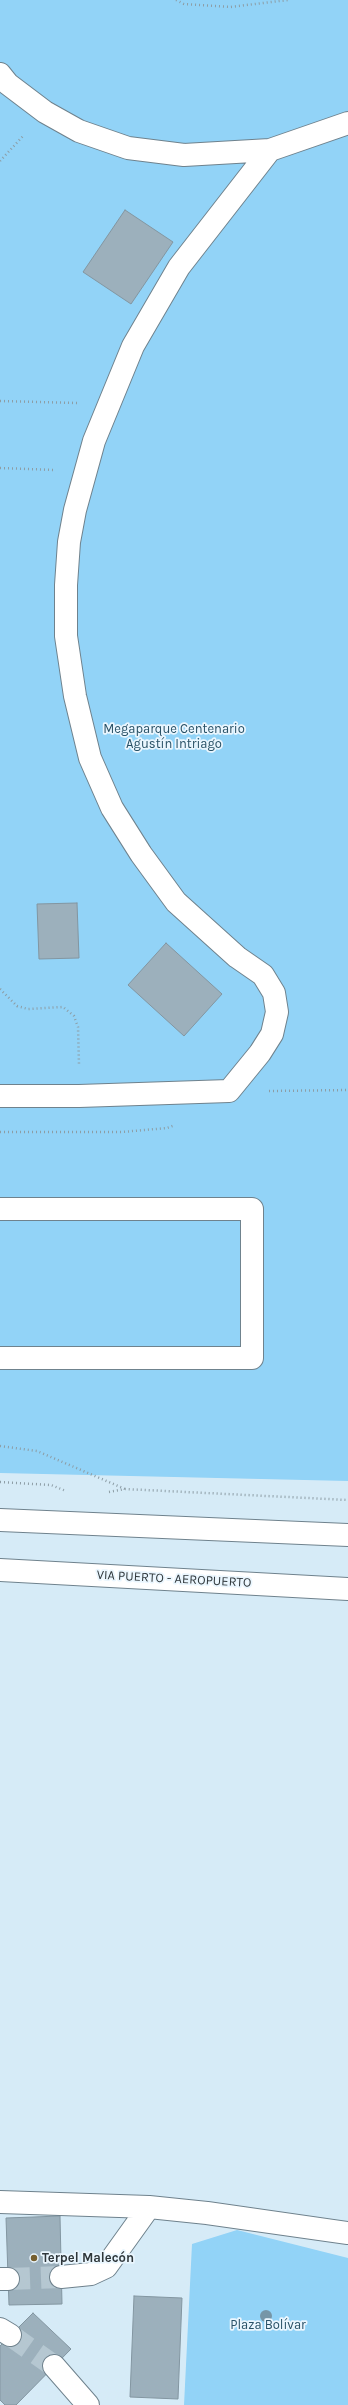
<!DOCTYPE html>
<html>
<head>
<meta charset="utf-8">
<style>
	body { margin:0 }
	canvas { display:block; background:#d6ebf7 }
</style>
</head>
<body>
<canvas width="348" height="2405"></canvas>
<script>
const g = document.querySelector('canvas').getContext('2d');
g.lineJoin = 'round';
function fillPath(path, color) { g.fillStyle = color; g.fill(path, 'evenodd'); }
const toPath = rows => new Path2D(rows.map(r => 'M' + r).join(''));
function stroke(path, color, width, dash) { g.strokeStyle = color; g.lineWidth = width; g.lineCap = dash ? 'butt' : 'round'; g.setLineDash(dash || []); g.stroke(path); }
function drawText(font, color, halo, rows, align = 'center') {
  g.font = font + ' Karla,sans-serif'; g.lineWidth = 3.5; g.setLineDash([]); g.textBaseline = 'middle'; g.strokeStyle = halo; g.fillStyle = color; for (const [text, x, y, turn = 0] of rows) {
    g.save(); g.translate(x, y); g.rotate((+turn || 0) * Math.PI / 180); g.textAlign = isNaN(turn) ? turn : align; if (halo) g.strokeText(text, 0, 0); g.fillText(text, 0, 0); g.restore();
  }
}
fillPath(toPath([
	[0,0,348,0,348,1481,0,1473],
	[237,2230,348,2258,348,2405,184,2405,192,2244]
]), '#92d3f7');
const building = toPath([
	[125,210,173,242,131,304,83,272,125,210],
	[77,903,79,958,39,959,37,904,77,903],
	[166,943,222,994,184,1036,128,985,166,943],
	[60,2216,62,2304,9,2305,6,2218,60,2216],
	[134,2296,182,2298,178,2399,130,2397,134,2296],
	[33,2313,71,2349,16,2405,5,2405,0,2400,0,2346,33,2313]
]);
fillPath(building, '#9cb0bc');
stroke(building, '#8396a1', 1);
stroke(toPath([
	[8,2279,61,2277],
	[10,2335,54,2366]
]), '#b5c7d1', 22, [22, 11]);
const minor = toPath([
	[0,74,8,84,45,112,79,131,128,148,184,155,270,150,348,123],
	[0,1096,79,1096,229,1091,260,1053,272,1034,277,1012,274,993,263,975,237,957,176,902,141,854,112,808,90,758,75,696,66,636,66,585,69,542,75,510,94,441,133,346,179,267,270,150],
	[0,1209,252,1209,252,1358,0,1358],
	[0,2202,149,2207,207,2213,348,2233],
	[61,2277,91,2274,106,2267,149,2207],
	[0,2279,8,2279],
	[0,2329,10,2335],
	[54,2366,88,2405]
]);
const major = toPath([
	[0,1520,348,1535],
	[0,1570,348,1589]
]);
stroke(minor, '#6f828d', 24);
stroke(major, '#6f828d', 24);
stroke(toPath([
	[176,0,184,4,230,7,288,0],
	[0,161,24,135],
	[0,401,77,403],
	[0,468,55,470],
	[0,989,17,1006,28,1009,63,1007,74,1016,78,1027,79,1065],
	[269,1091,348,1090],
	[0,1132,122,1132,167,1128,175,1125],
	[0,1446,37,1451,125,1489],
	[0,1482,51,1485,66,1491],
	[109,1492,125,1489,348,1500]
]), '#8d9da5', 2.5, [1, 3]);
stroke(minor, '#fff', 22);
stroke(major, '#fff', 22);
g.fillStyle = '#7696a7';
for (const [x, y] of [
	[266,2316]
]) { g.beginPath(); g.arc(x, y, 6, 0, 2 * Math.PI); g.fill(); }
for (const [x, y, r, color] of [
	[34,2258,4,"#765f2f"]
]) { const dot = new Path2D(); dot.arc(x, y, r, 0, 2 * Math.PI); g.fillStyle = color; g.fill(dot); stroke(dot, '#eaf6fe', 1.5); }
drawText('13px', '#285166', '#eaf6fe', [
	["Megaparque Centenario",174,729],
	["Agustín Intriago",174,744],
	["Plaza Bolívar",268,2325]
]);
drawText('13px', '#2f373b', '#eaf6fe', [
	["VIA PUERTO - AEROPUERTO",174,1579,3]
]);
drawText('bold 13px', '#2f373b', '#eaf6fe', [
	["Terpel Malecón",42,2258]
], 'left');
</script>
</body>
</html>
